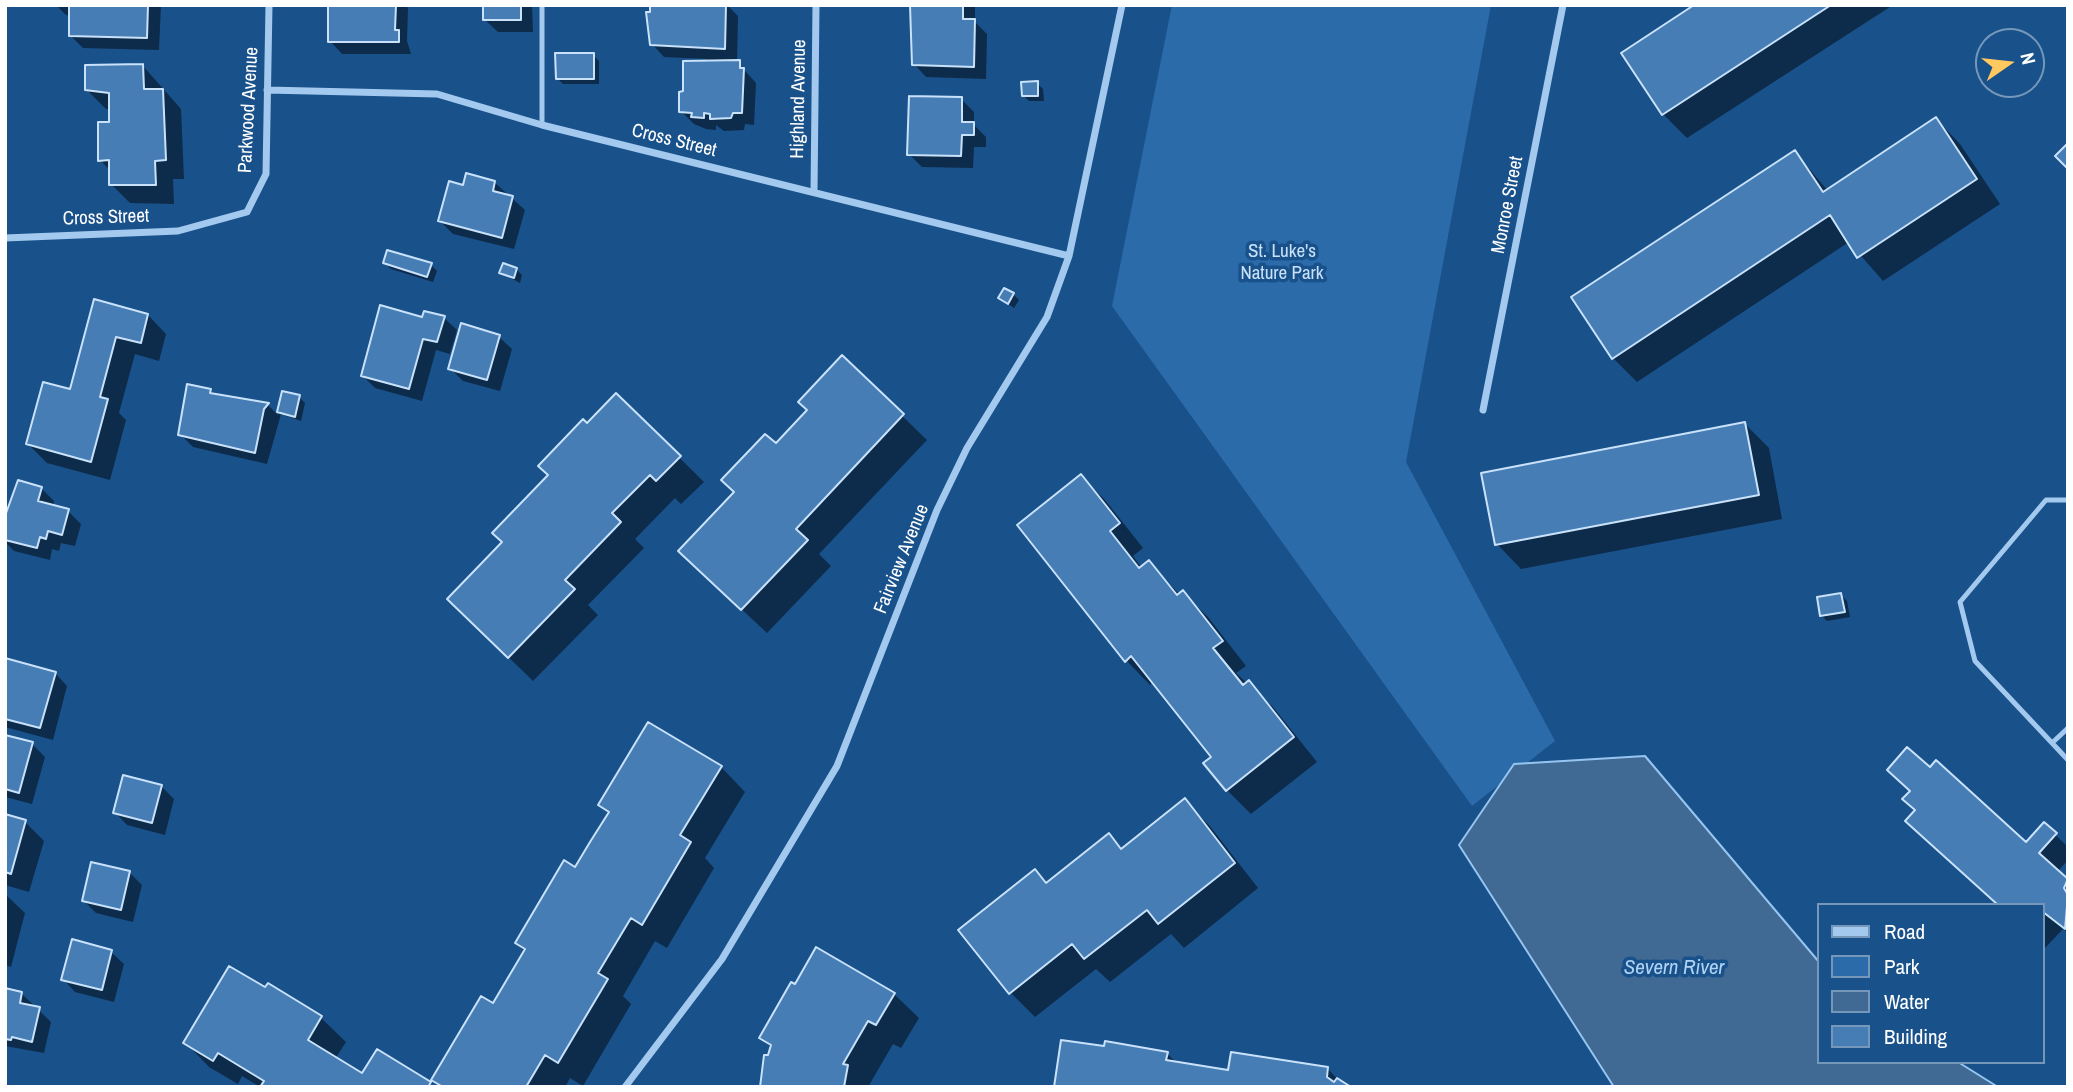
<!DOCTYPE html>
<html>
<head>
<meta charset="utf-8">
<style>
	body { margin:0 }
	#map { position:relative; width:2073px; height:1092px; overflow:hidden; background:#19518b; font-family:"Archivo Narrow",sans-serif }
	canvas { display:block }
	.frame { position:absolute; inset:0; border:7px solid #fff; pointer-events:none }
	.legend { position:absolute; left:1817px; top:903px; width:228px; height:161px; box-sizing:border-box; background:#19518b; border:2px solid #7597b9; margin:0; padding:9px 12px; list-style:none; font-size:21px; color:#fff }
	.legend li { display:flex; align-items:center; gap:14px; height:35px }
	.legend b { width:35px; border:2px solid #7597b9 }
	.north { position:absolute; left:1975px; top:28px; width:70px; height:70px; box-sizing:border-box; background:#19518b; border:2px solid #7597b9; border-radius:50%; rotate:76deg; font-size:19px; font-weight:700; line-height:28px; text-align:center; color:#fff }
	.north::after { content:''; display:block; margin:auto; width:24px; height:32px; background:#ffc960; clip-path:polygon(50% 0,100% 100%,50% 72%,0 100%) }
</style>
</head>
<body>
<div id="map">
<canvas width="2073" height="1092"></canvas>
<div class="frame"></div>
<ul class="legend">
<li><b style="height:9px;background:#a3c9ee"></b>Road</li>
<li><b style="height:19px;background:#2c6ba9"></b>Park</li>
<li><b style="height:19px;background:#406993"></b>Water</li>
<li><b style="height:19px;background:#467db5"></b>Building</li>
</ul>
<div class="north">N</div>
</div>
<script>
const g = document.querySelector('canvas').getContext('2d');
g.lineJoin = 'round';
function fillPath(path, color) { g.fillStyle = color; g.fill(path, 'evenodd'); }
const toPath = rows => new Path2D(rows.map(r => 'M' + r).join(''));
function stroke(path, color, width, dash) { g.strokeStyle = color; g.lineWidth = width; g.lineCap = dash ? 'butt' : 'round'; g.setLineDash(dash || []); g.stroke(path); }
function drawText(font, color, halo, rows, align = 'center') {
  g.font = font + ' "Archivo Narrow",sans-serif'; g.lineWidth = 7; g.setLineDash([]); g.textBaseline = 'middle'; g.strokeStyle = halo; g.fillStyle = color; for (const [text, x, y, turn = 0] of rows) {
    g.save(); g.translate(x, y); g.rotate((+turn || 0) * Math.PI / 180); g.textAlign = isNaN(turn) ? turn : align; if (halo) g.strokeText(text, 0, 0); g.fillText(text, 0, 0); g.restore();
  }
}
fillPath(toPath([
	[1172,5,1491,5,1406,462,1555,741,1472,806,1112,306]
]), '#2c6ba9');
const water = toPath([
	[1645,756,1819,962,1819,1062,1958,1062,1998,1087,1614,1087,1459,845,1514,764,1645,756]
]);
fillPath(water, '#406993');
stroke(water, '#96c5f0', 2);
fillPath(toPath([
	[56,5,161,5,159,50,83,48,71,36,71,16,66,15],
	[330,5,405,5,408,8,407,41,411,54,342,54,330,41],
	[485,5,532,5,533,32,498,32,485,20],
	[651,5,727,5,738,16,737,62,756,83,754,125,745,124,744,130,724,131,716,125,716,130,706,129,694,124,681,111,685,92,707,59,664,57,652,44],
	[912,5,975,5,975,22,987,34,986,79,926,77,914,64],
	[1697,5,1893,5,1687,138,1663,114],
	[593,55,599,61,599,84,563,84,557,78],
	[143,66,181,109,184,179,173,179,174,204,130,203,111,184,111,171,100,160,111,124,111,109,106,109,87,90],
	[1037,83,1043,89,1044,101,1029,101,1023,95],
	[961,99,974,112,974,125,986,137,986,147,974,147,973,168,922,167,909,154],
	[1936,119,1960,144,2000,204,1883,281,1849,242,1637,382,1613,358,1795,152,1828,191],
	[494,182,525,210,514,249,453,234,440,221,465,187],
	[385,263,431,265,437,271,433,282,391,269],
	[516,269,522,275,520,283,501,273],
	[1013,294,1019,300,1014,308,1000,298],
	[95,301,148,315,166,334,159,361,135,354,119,413,126,420,110,480,47,463,28,444,71,392],
	[444,318,457,330,450,354,436,350,422,401,375,388,362,375,424,319],
	[499,337,512,349,500,391,463,381,450,368],
	[842,358,927,440,819,554,831,566,767,633,705,575,776,445,809,410],
	[210,390,215,396,268,405,278,415,283,393,299,397,305,403,301,421,281,414,267,464,193,447,180,434],
	[616,395,704,482,681,504,675,498,635,539,644,548,588,605,598,615,533,681,449,599,505,542,587,425],
	[1745,424,1769,448,1782,519,1521,569,1497,544],
	[1081,476,1105,500,1143,548,1133,556,1142,568,1149,562,1180,595,1183,593,1208,617,1246,666,1236,673,1273,707,1317,762,1251,814,1227,790,1213,757,1154,681,1150,685,1126,660],
	[41,488,54,501,53,507,68,511,81,524,75,546,61,543,59,551,52,549,50,560,14,551,5,542,5,526],
	[1841,595,1847,601,1850,617,1827,621,1821,615],
	[5,661,55,673,67,686,53,740,5,727],
	[5,737,32,744,45,757,32,804,5,797],
	[721,767,745,792,705,858,714,868,667,948,655,941,623,996,631,1004,583,1086,570,1078,565,1087,441,1087,433,1079,493,1005,525,952,517,943,576,870,609,814,600,805],
	[161,786,174,799,165,835,127,825,115,812],
	[1184,801,1209,825,1258,888,1184,948,1171,934,1110,982,1096,969,1035,1017,1011,993,961,930,1047,884,1109,836,1123,849],
	[5,816,25,822,44,841,29,892,5,885],
	[2044,824,2068,847,2068,860,2057,872,2068,881,2068,933,2063,929,2045,948,2043,905,2026,844],
	[129,872,142,885,133,922,96,913,84,901],
	[5,894,25,913,11,967,5,965],
	[111,952,124,964,114,1002,75,992,63,979],
	[269,985,321,1018,346,1042,335,1059,363,1075,429,1083,433,1087,260,1087,242,1076,238,1084,209,1067,185,1042],
	[5,990,22,994,51,1022,44,1053,5,1046],
	[894,994,919,1018,901,1048,893,1044,868,1087,760,1087,772,1048,761,1037],
	[1167,1053,1177,1064,1230,1072,1328,1069,1341,1083,1056,1087]
]), '#0007');
const building = toPath([
	[69,5,148,5,147,38,69,36,69,5],
	[328,5,396,5,395,30,399,30,399,42,328,42,328,5],
	[483,5,521,5,521,20,483,20,483,5],
	[650,5,726,5,725,49,650,45,646,12,650,12,650,5],
	[910,5,963,5,963,19,975,19,974,67,912,65,910,5],
	[1694,5,1831,5,1662,115,1621,53,1694,5],
	[555,53,594,53,594,79,556,79,555,53],
	[740,60,740,68,744,68,742,113,733,113,731,118,710,119,710,114,704,113,704,118,691,117,692,113,679,112,679,92,683,91,683,61,740,60],
	[143,64,144,89,163,89,166,160,155,161,156,185,109,185,109,160,98,161,98,122,109,122,109,93,85,90,85,65,143,64],
	[1038,81,1038,96,1022,96,1021,82,1038,81],
	[909,96,962,97,962,122,974,122,974,135,962,135,961,156,907,155,909,96],
	[1936,117,1977,179,1857,258,1830,215,1612,359,1571,297,1795,150,1823,192,1936,117],
	[2068,143,2068,169,2055,156,2068,143],
	[466,173,495,181,493,191,513,196,502,238,438,221,449,181,463,185,466,173],
	[387,250,432,263,427,277,383,263,387,250],
	[503,263,517,268,514,278,499,273,503,263],
	[1004,288,1014,293,1008,304,998,298,1004,288],
	[94,299,148,314,141,343,116,337,100,397,108,399,91,462,26,444,43,382,70,389,94,299],
	[380,305,422,317,424,311,445,316,437,342,423,339,409,389,361,376,380,305],
	[461,323,500,335,487,380,448,369,461,323],
	[842,355,904,414,796,529,808,540,741,610,678,551,734,492,721,480,765,434,776,443,807,410,798,402,842,355],
	[187,384,211,389,210,393,269,403,264,409,255,453,178,435,187,384],
	[282,391,300,395,295,417,277,412,282,391],
	[616,393,681,456,656,481,650,475,612,513,621,522,565,580,575,589,508,658,447,599,502,542,492,533,548,475,538,466,583,419,587,423,616,393],
	[1745,422,1759,495,1495,545,1481,473,1745,422],
	[1081,474,1120,523,1110,531,1139,568,1149,560,1177,595,1183,590,1223,641,1213,648,1243,685,1249,680,1294,737,1226,791,1203,763,1211,757,1131,656,1125,662,1017,525,1081,474],
	[18,480,42,487,38,501,69,509,62,535,48,531,46,539,40,537,37,548,5,540,5,516,18,480],
	[1841,593,1845,612,1820,616,1817,597,1841,593],
	[5,658,56,672,40,728,5,719,5,658],
	[648,722,722,766,680,835,691,842,642,925,631,918,598,973,608,979,558,1063,545,1055,526,1087,443,1087,431,1080,481,996,493,1003,525,949,515,943,564,860,575,867,590,842,609,812,598,805,648,722],
	[5,735,33,742,19,793,5,789,5,735],
	[1907,747,1930,767,1936,760,2026,842,2044,822,2057,833,2039,853,2068,879,2064,888,2068,895,2065,929,2043,912,2043,905,1998,905,1905,821,1915,810,1902,799,1910,791,1887,770,1907,747],
	[123,775,162,785,152,823,113,813,123,775],
	[1185,798,1235,863,1158,924,1147,910,1084,959,1072,944,1009,994,958,930,1035,869,1046,883,1109,833,1121,849,1185,798],
	[5,814,26,820,11,874,5,872,5,814],
	[91,862,130,871,121,910,82,901,91,862],
	[72,939,112,950,102,990,61,980,72,939],
	[816,947,895,993,876,1025,868,1021,843,1064,848,1065,844,1087,760,1087,764,1055,768,1055,771,1045,759,1038,791,982,795,984,816,947],
	[229,966,265,987,268,983,322,1016,308,1040,362,1073,377,1049,431,1082,428,1087,260,1087,264,1081,218,1053,213,1061,183,1043,229,966],
	[5,988,22,992,20,1003,40,1007,32,1042,12,1037,11,1040,5,1039,5,988],
	[1061,1040,1104,1046,1105,1041,1168,1052,1166,1060,1228,1070,1231,1052,1328,1067,1327,1077,1334,1082,1337,1078,1351,1087,1054,1087,1061,1040]
]);
fillPath(building, '#467db5');
stroke(building, '#c9e2fa', 2);
stroke(toPath([
	[542,125,542,5],
	[2068,500,2046,500,1960,602,1975,661,2068,760],
	[2052,743,2068,728]
]), '#a3c9ee', 5);
stroke(toPath([
	[267,90,437,94,542,125,1069,256],
	[814,192,816,5],
	[5,238,178,231,247,212,266,174,269,5],
	[1483,410,1563,5],
	[625,1087,722,959,837,766,937,510,967,448,1047,317,1069,256,1122,5]
]), '#a3c9ee', 7);
drawText('19px', '#fff', '#19518b', [
	["Highland Avenue",799,99,-89],
	["Parkwood Avenue",249,110,-87],
	["Cross Street",674,141,14],
	["Monroe Street",1508,205,-79],
	["Cross Street",106,218,-2],
	["Fairview Avenue",902,559,-68]
]);
drawText('19px', '#c9e2fa', '#19518b', [
	["St. Luke's",1282,252],
	["Nature Park",1282,274]
]);
drawText('italic 21px', '#afd3f5', '#19518b', [
	["Severn River",1674,968]
]);
</script>
</body>
</html>
